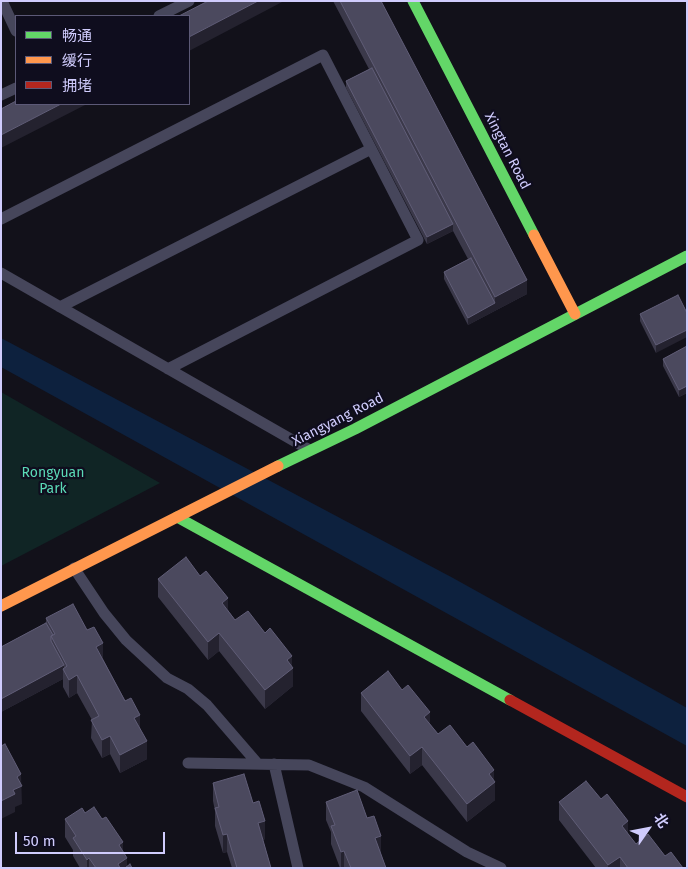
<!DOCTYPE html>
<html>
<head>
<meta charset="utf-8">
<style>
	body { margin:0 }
	#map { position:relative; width:688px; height:869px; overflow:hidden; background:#12111a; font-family:"Fira Sans","Noto Sans SC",sans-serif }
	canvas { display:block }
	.frame { position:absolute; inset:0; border:2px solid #d0ccfd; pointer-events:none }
	.legend { position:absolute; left:15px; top:15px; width:175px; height:90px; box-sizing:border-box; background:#0f0d1e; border:1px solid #5c5977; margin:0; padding:6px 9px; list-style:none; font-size:15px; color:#d0ccfd }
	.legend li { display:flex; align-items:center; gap:10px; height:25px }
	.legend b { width:25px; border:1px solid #5c5977 }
	.north { position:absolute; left:623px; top:804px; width:50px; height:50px; -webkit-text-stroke:4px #0f0d1e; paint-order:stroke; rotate:57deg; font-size:14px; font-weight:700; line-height:20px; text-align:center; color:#d0ccfd }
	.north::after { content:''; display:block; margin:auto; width:18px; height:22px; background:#d0ccfd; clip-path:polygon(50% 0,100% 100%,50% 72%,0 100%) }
	.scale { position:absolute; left:15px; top:832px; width:150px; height:22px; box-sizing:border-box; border:2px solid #d0ccfd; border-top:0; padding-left:6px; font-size:15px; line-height:18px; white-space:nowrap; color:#d0ccfd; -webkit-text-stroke:4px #0f0d1e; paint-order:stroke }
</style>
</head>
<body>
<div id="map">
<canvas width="688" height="869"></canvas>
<div class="frame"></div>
<ul class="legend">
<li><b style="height:6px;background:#63d668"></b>畅通</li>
<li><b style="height:6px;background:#ff974d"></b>缓行</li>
<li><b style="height:6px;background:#b3261e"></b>拥堵</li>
</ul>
<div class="north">北</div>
<div class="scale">50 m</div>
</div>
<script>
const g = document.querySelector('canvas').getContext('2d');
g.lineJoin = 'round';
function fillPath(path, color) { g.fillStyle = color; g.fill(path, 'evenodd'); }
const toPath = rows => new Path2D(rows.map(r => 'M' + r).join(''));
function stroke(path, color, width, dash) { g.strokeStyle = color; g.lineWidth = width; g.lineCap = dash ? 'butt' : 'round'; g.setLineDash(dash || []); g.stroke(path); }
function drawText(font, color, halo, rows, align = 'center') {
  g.font = font + ' "Fira Sans",sans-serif'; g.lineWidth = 4.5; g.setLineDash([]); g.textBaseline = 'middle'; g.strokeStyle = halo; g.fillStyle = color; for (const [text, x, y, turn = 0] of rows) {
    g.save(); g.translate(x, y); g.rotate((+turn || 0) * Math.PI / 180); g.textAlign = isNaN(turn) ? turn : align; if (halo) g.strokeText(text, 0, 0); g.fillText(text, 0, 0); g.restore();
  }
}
fillPath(toPath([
	[1,392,160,483,1,566]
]), '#102525');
fillPath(toPath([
	[1,338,453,578,687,708,687,746,1,367]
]), '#0d213e');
stroke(toPath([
	[2,1,16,31],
	[159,16,189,1],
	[1,95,16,88],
	[1,219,323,55,418,240,168,369],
	[1,273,308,449],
	[60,307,371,149],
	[74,568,104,613,126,640,167,678,188,689,207,705,258,764],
	[188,763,309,765,364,787,467,852,501,868],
	[274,764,298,868]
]), '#46465b', 11);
stroke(toPath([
	[413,1,534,235],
	[278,466,355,429,687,256],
	[177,517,510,700]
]), '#63d668', 11);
stroke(toPath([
	[534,235,575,314],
	[1,606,278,466]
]), '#ff974d', 11);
stroke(toPath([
	[510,700,687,797]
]), '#b3261e', 11);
fillPath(toPath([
	[333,1,381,1,527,294,468,325,444,279,444,272,468,259,453,231,427,244,346,88,346,81,369,69],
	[678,295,656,353,640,321,640,314],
	[687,346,687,393,679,397,663,366,663,359],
	[158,579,228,610,235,620,292,666,293,686,265,709,219,651,208,660,158,597],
	[46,618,103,659,140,728,147,759,120,773,110,754,102,758,91,738,92,720,77,693,69,698,63,687,63,679,1,712,1,647,46,623],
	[361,693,430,724,438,734,494,781,495,800,467,822,422,765,410,774,361,711],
	[213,783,253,803,265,839,263,840,271,868,232,868,227,852,223,853,215,826,215,811,213,801],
	[326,802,381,854,386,868,340,868,331,844,331,832,326,820],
	[559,802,628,834,636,844,665,856,683,868,596,868,559,820],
	[85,813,123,851,127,866,132,868,80,868,73,856,73,850,65,837,65,819]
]), '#3b394a');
fillPath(toPath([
	[258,1,284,1,189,51,189,37],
	[61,104,87,104,1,148,1,135],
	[453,224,453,231,427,244,427,237],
	[527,280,527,294,468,325,468,318,495,303,495,297],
	[687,330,687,337,656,353,656,345],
	[687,386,687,393,679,397,679,390],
	[228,598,228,616,222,603],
	[219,633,219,651,208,660,208,642],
	[103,643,103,661,96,647],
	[292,656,292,669,293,668,293,686,265,709,265,690,287,660],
	[64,665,64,671,63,669,63,679,1,712,1,699],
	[77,675,77,693,69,698,69,680],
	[430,712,430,730,424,717],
	[140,715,140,733,134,718],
	[110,736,110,754,102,758,102,740],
	[147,741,147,759,120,773,120,755],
	[422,747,422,765,410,774,410,756],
	[494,770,494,783,495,782,495,800,467,822,467,804,489,774],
	[21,774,22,804,15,807,15,812,1,819,1,801,13,790,17,777],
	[265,821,265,839,258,841,258,823],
	[628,821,628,839,622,826],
	[227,834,227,852,223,853,223,835],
	[381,836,381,854,375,856,375,838],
	[123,842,123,860,119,845],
	[344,851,344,868,341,868,341,852],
	[620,857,620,868,608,868,608,865],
	[89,858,89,868,87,868,87,860],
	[127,858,127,868,118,868,118,864]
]), '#24222f');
const building = toPath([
	[208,1,258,1,189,37,189,16,179,16,208,1],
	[340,1,381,1,527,280,495,297,340,1],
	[372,68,453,224,427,237,346,81,372,68],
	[16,101,16,104,61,104,1,135,1,109,16,101],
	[471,258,495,303,468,318,444,272,471,258],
	[678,295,687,313,687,330,656,345,640,314,678,295],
	[687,346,687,386,679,390,663,359,687,346],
	[186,557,200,576,206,571,228,598,222,603,235,620,248,611,265,633,270,628,292,656,287,660,293,668,265,690,219,633,208,642,158,579,186,557],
	[73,604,87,630,94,627,103,643,96,647,125,701,131,698,140,715,134,718,147,741,120,755,110,736,102,740,91,720,99,716,77,675,69,680,63,669,67,666,51,636,55,634,46,618,73,604],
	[46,623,53,635,51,636,51,641,64,665,1,699,1,647,46,623],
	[388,671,402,690,408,685,430,712,424,717,438,734,450,725,467,747,473,742,494,770,489,774,495,782,467,804,422,747,410,756,361,693,388,671],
	[5,744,21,774,17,777,22,786,13,790,15,794,1,801,1,746,5,744],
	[244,774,253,803,259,801,265,821,258,823,271,868,237,868,227,834,223,835,215,808,219,807,213,783,244,774],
	[586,781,601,799,607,794,628,821,622,826,636,844,648,834,665,856,671,852,683,868,628,868,620,857,608,865,559,802,586,781],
	[357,790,367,818,374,816,381,836,375,838,386,868,351,868,344,851,341,852,331,826,335,825,326,802,357,790],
	[94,807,102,819,106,817,123,842,119,845,127,858,118,864,120,868,96,868,89,858,87,860,73,838,76,836,65,819,82,808,85,813,94,807],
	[130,864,132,868,125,868,130,864]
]);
fillPath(building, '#4b495e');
stroke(building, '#605d77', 1);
drawText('14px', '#d0ccfd', '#0f0d1e', [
	["Xingtan Road",507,151,63],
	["Xiangyang Road",338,420,-27]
]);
drawText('14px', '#5bdab7', '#0f0d1e', [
	["Rongyuan",53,473],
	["Park",53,489]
]);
</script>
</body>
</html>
